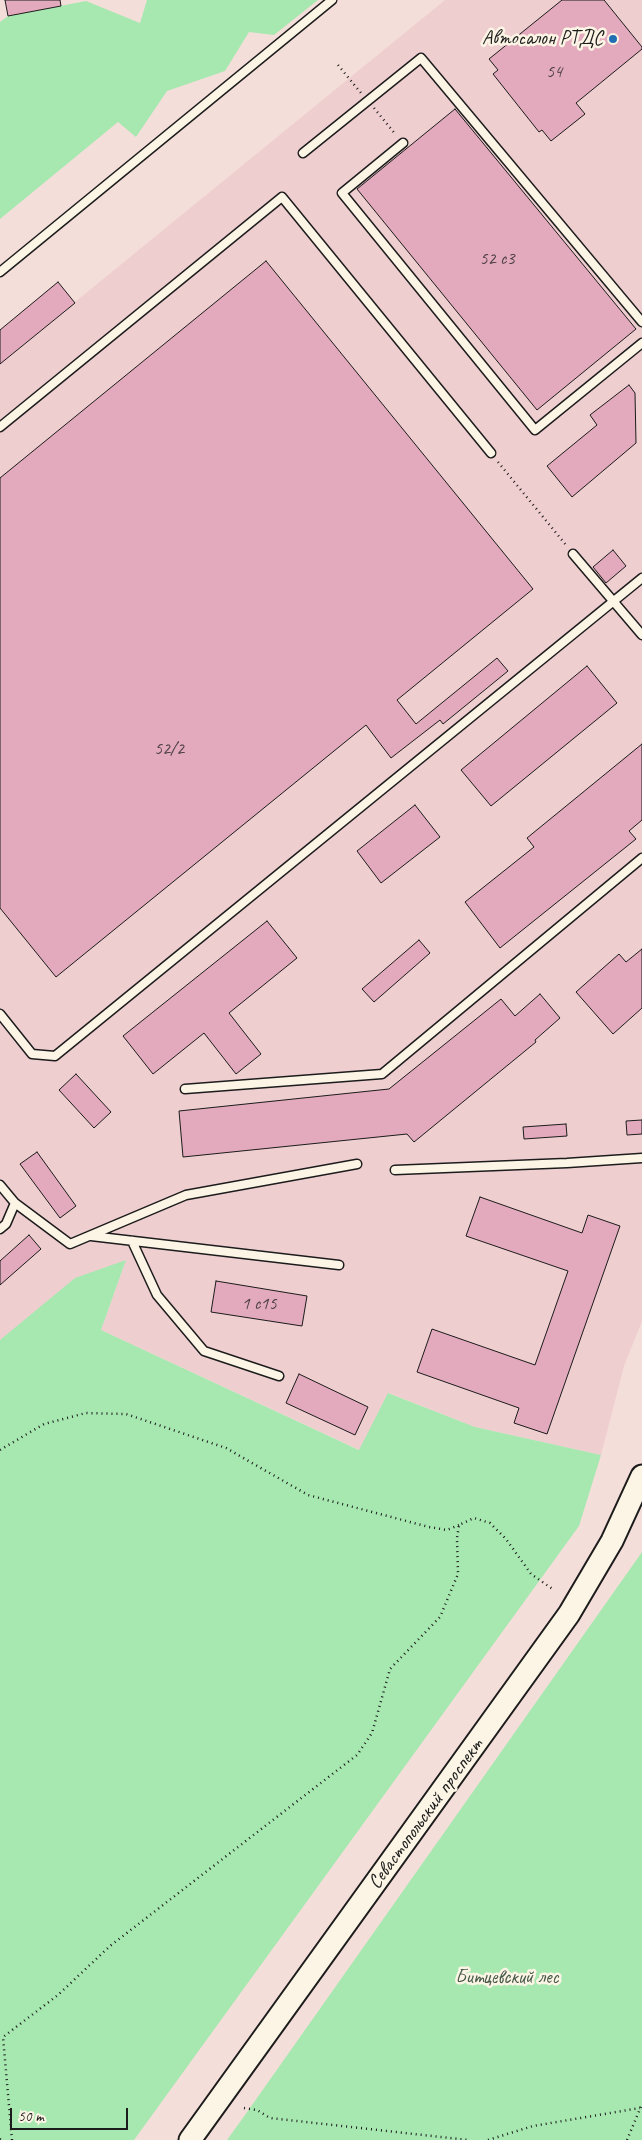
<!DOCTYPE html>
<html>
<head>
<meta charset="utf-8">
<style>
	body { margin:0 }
	#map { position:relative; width:642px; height:2140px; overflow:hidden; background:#f4ded9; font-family:Caveat,sans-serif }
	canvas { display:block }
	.scale { position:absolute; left:10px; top:2108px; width:118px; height:22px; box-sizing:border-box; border:2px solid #1c1c1c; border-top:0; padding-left:6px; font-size:15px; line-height:18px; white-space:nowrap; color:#1c1c1c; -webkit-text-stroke:4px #fcf5e5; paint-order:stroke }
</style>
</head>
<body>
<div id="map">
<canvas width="642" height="2140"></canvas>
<div class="scale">50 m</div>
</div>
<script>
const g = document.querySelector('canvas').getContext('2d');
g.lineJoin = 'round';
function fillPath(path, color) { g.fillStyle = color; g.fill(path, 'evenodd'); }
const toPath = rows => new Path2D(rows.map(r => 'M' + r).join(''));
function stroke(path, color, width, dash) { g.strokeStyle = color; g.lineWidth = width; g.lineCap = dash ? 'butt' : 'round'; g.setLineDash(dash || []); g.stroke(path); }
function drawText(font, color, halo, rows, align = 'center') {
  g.font = font + ' Caveat,sans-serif'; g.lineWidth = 5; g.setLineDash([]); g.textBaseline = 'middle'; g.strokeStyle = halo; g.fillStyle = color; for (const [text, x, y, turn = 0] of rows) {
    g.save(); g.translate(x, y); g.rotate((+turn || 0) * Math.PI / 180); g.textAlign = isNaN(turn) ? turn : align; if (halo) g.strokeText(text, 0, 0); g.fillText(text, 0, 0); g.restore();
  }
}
fillPath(toPath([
	[445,0,642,0,642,1321,624,1366,601,1455,475,1427,389,1393,360,1450,101,1330,126,1260,0,1340,0,330,58,282,75,302]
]), '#efced0');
fillPath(toPath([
	[147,0,318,0,274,35,249,32,225,71,167,91,136,137,118,122,0,219,0,22,8,16,86,1,140,23],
	[126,1260,101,1330,359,1450,388,1393,475,1427,601,1455,579,1526,134,2140,0,2140,0,1340,75,1278],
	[642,1552,642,2140,227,2140,245,2115]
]), '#a7e8b1');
const building = toPath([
	[5,0,60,0,61,6,8,16,5,0],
	[562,0,604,0,642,47,642,49,576,103,585,114,551,141,542,130,539,132,493,74,498,70,489,59,562,0],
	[455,109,636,329,537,410,357,189,455,109],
	[266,261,533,589,397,700,416,724,497,658,508,671,443,724,440,720,391,758,366,725,56,977,0,908,0,478,266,261],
	[58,282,75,303,0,364,0,330,58,282],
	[629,385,635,393,636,443,572,497,547,466,597,425,590,415,629,385],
	[613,550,626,566,606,583,593,567,613,550],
	[587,666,617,703,491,806,461,770,587,666],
	[642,744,642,820,629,831,636,839,500,948,465,902,534,847,527,838,642,744],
	[415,805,440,837,381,883,357,851,415,805],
	[267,921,297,958,229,1013,261,1054,236,1074,204,1033,153,1074,123,1036,267,921],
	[419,940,430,953,374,1002,362,989,419,940],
	[642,949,642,1008,613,1034,576,992,619,954,626,962,642,949],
	[540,994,560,1018,535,1040,536,1042,414,1142,407,1134,183,1157,179,1111,389,1089,501,999,515,1016,540,994],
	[76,1074,111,1112,94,1128,59,1090,76,1074],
	[642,1120,642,1134,627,1135,626,1121,642,1120],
	[566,1124,567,1136,524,1139,523,1127,566,1124],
	[37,1152,76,1206,60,1218,20,1164,37,1152],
	[480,1197,582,1233,588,1215,620,1226,547,1434,514,1423,519,1408,417,1372,432,1329,535,1365,568,1271,466,1236,480,1197],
	[29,1235,41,1249,0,1285,0,1261,29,1235],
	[216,1281,307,1296,302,1326,211,1312,216,1281],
	[299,1374,368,1407,355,1435,286,1403,299,1374]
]);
fillPath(building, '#e2aabc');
stroke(building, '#1c1c1c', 1);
const lane = toPath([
	[403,143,342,193,535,430,642,343],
	[303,153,421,58,642,322],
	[0,272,332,0],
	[0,427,282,197,491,453],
	[573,554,642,635],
	[0,1014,32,1054,55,1056,642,578],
	[185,1089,382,1074,642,858],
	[395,1170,567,1163,642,1158],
	[0,1185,15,1203,6,1224,0,1229],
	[15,1203,70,1244,186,1195,357,1164],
	[91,1236,339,1265],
	[132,1241,157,1295,204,1351,279,1376]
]);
const secondary = toPath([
	[190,2140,569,1614,612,1541,642,1476]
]);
stroke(lane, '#1c1c1c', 11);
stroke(secondary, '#1c1c1c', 25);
stroke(toPath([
	[338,65,361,93],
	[374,108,396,135],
	[498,462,566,545],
	[0,1450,44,1424,86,1413,126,1414,226,1448,308,1495,429,1527,447,1530,459,1525],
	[244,2108,257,2110,270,2118,468,2140],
	[0,2139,2,2140],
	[12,2140,3,2037,58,1995,110,1946,357,1755,372,1733,390,1669,440,1617,458,1574,457,1538,459,1525,474,1518,490,1523,506,1539,531,1574,554,1590],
	[488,2140,533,2126,640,2108],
	[627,2140,642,2104]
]), '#1c1c1c', 2.5, [1, 4]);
stroke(lane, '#fcf5e5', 8);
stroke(secondary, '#fcf5e5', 21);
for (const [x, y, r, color] of [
	[613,39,5,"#1f6fb2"]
]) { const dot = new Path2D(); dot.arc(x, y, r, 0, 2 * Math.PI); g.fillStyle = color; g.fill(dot); stroke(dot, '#fcf5e5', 2); }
drawText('18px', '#4e4044', null, [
	["54",554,72],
	["52 с3",497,259],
	["52/2",169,749],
	["1 с15",259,1304]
]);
drawText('20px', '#1c1c1c', '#fcf5e5', [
	["Автосалон РТДС",603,39]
], 'right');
drawText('20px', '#1c1c1c', '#fcf5e5', [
	["Севастопольский проспект",426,1814,-54]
]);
drawText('20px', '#465949', '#fcf5e5', [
	["Битцевский лес",507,1978]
]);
</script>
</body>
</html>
